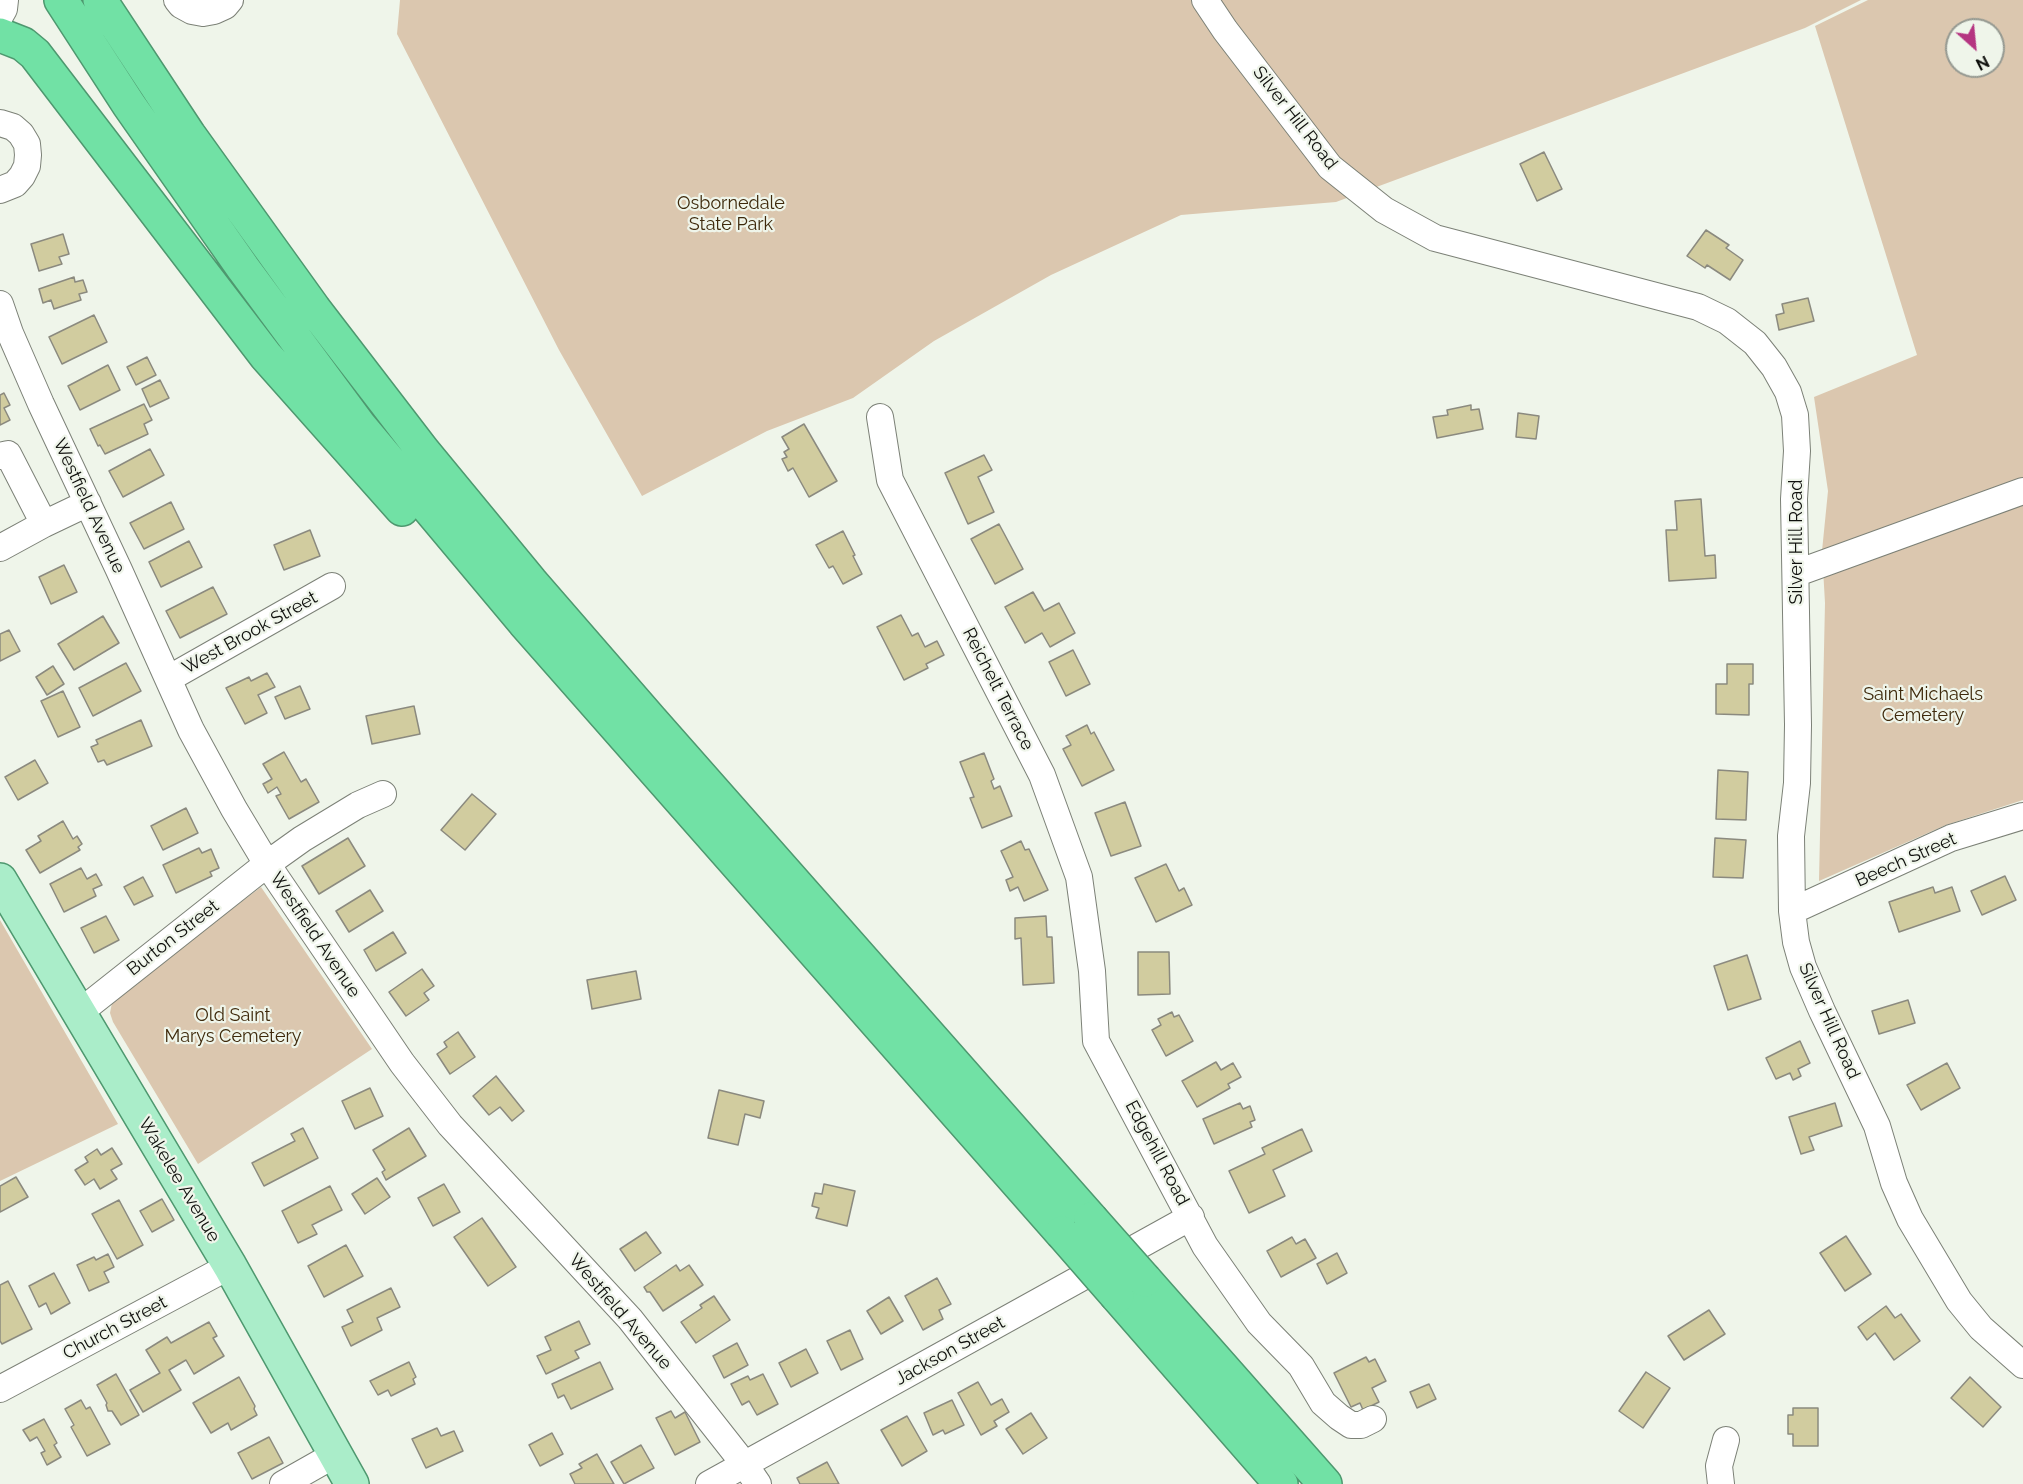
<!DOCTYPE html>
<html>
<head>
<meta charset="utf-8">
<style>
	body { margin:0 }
	#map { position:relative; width:2023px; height:1484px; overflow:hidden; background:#eff5ea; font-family:Raleway,sans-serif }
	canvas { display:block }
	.north { position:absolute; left:1945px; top:18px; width:60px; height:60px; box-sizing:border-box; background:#eff5ea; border:2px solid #959991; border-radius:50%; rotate:153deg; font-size:16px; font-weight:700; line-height:24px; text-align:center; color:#0e0f0c }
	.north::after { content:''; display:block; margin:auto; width:21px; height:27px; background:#b53581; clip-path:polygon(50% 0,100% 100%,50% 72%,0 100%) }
</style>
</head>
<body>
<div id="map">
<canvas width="2023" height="1484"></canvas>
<div class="north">N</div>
</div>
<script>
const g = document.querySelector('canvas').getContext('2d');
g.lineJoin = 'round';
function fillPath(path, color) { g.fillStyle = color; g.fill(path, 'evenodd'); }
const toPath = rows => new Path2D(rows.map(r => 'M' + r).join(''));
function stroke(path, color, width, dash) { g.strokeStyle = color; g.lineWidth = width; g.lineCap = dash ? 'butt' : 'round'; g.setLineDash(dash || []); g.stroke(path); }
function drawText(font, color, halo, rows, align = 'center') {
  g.font = font + ' Raleway,sans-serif'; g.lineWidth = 4.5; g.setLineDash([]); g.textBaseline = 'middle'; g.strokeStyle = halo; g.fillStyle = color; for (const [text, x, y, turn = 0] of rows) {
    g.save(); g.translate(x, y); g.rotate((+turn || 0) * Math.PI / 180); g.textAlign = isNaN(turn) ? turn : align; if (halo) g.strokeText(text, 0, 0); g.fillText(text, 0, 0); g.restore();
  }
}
fillPath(toPath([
	[400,0,1861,0,1805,28,1336,202,1181,215,1051,275,934,341,853,398,767,431,642,496,559,350,397,34],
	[1868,0,2023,0,2023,800,1946,825,1819,881,1825,603,1822,551,1828,491,1814,397,1917,355,1815,26],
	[1957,30,1993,30,1993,66,1957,66],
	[261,887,372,1049,198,1164,113,1022,110,1013,112,1003,118,995],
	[0,920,118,1124,0,1181]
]), '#dbc7af');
const building = toPath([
	[1544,152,1562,189,1537,201,1520,164,1544,152],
	[1706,230,1729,245,1726,248,1743,260,1730,280,1707,265,1705,268,1687,256,1706,230],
	[63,234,69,254,59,257,62,264,39,271,31,244,63,234],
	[74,277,75,282,83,280,87,292,79,294,81,300,54,309,51,300,43,303,39,289,74,277],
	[1808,298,1814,321,1779,330,1776,315,1784,313,1782,304,1808,298],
	[94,315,107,342,62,364,49,337,94,315],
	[147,357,156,375,136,385,127,367,147,357],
	[108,365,120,390,80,410,68,386,108,365],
	[160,380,169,398,150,407,142,389,160,380],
	[4,393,10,405,4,408,10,420,0,425,0,395,4,393],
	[144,404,152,420,144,424,148,434,105,454,100,445,98,446,90,429,144,404],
	[1471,405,1471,410,1479,409,1483,429,1437,438,1433,417,1448,415,1447,410,1471,405],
	[1518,413,1539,416,1536,439,1516,437,1518,413],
	[804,424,837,481,809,497,793,468,788,471,782,459,787,457,784,452,789,449,782,437,804,424],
	[150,449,164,475,123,497,109,471,150,449],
	[984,455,992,470,978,477,994,512,968,524,945,473,984,455],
	[1701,499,1705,556,1715,555,1716,578,1669,581,1666,530,1677,530,1675,501,1701,499],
	[171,502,184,529,144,549,130,523,171,502],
	[999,524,1023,569,995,584,971,539,999,524],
	[310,530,320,556,284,570,274,545,310,530],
	[843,531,855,555,853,556,862,574,843,584,833,566,829,568,816,545,843,531],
	[189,541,202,567,161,587,149,562,189,541],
	[64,565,77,592,51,604,39,577,64,565],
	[213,587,227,614,180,638,166,611,213,587],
	[1033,592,1044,611,1059,603,1075,633,1050,647,1042,633,1025,643,1005,607,1033,592],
	[901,615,912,636,918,633,925,647,937,641,944,655,926,664,928,668,904,680,877,627,901,615],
	[103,616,119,643,74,670,58,644,103,616],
	[9,630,20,651,0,661,0,634,9,630],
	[1073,650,1090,684,1066,696,1049,662,1073,650],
	[126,663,141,691,93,716,79,688,126,663],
	[1727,664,1753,664,1753,684,1749,684,1749,715,1716,714,1716,684,1727,684,1727,664],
	[53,666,64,684,47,695,36,677,53,666],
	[267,673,275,687,258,695,267,713,245,724,226,688,249,677,251,681,267,673],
	[300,686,310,709,285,719,275,697,300,686],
	[63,691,80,727,58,737,41,701,63,691],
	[414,706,420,734,372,744,366,716,414,706],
	[141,720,152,746,107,765,104,760,98,762,91,747,98,744,96,740,141,720],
	[1087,725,1091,734,1094,732,1114,770,1082,786,1063,749,1071,745,1066,736,1087,725],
	[284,752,301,782,306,779,319,802,289,819,276,796,281,794,277,787,268,793,263,784,272,779,263,764,284,752],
	[984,753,994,779,991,781,994,789,1000,786,1012,816,982,828,970,798,974,797,960,762,984,753],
	[35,760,48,783,18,800,5,777,35,760],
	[1718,770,1748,772,1746,820,1716,819,1718,770],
	[472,794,496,814,465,850,441,830,472,794],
	[1125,802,1141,846,1111,856,1095,813,1125,802],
	[186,808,198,833,163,850,151,826,186,808],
	[63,821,73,839,77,836,82,844,78,847,80,850,40,873,26,850,41,841,38,836,63,821],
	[348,838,365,866,319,894,302,866,348,838],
	[1715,838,1746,840,1743,878,1713,877,1715,838],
	[1021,841,1025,850,1029,849,1048,890,1024,901,1018,887,1010,891,1006,880,1013,877,1001,851,1021,841],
	[199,848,202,853,211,849,219,868,210,872,212,876,176,893,163,865,199,848],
	[1166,864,1179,891,1184,888,1192,905,1156,922,1135,878,1166,864],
	[81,868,87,879,96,874,102,885,93,889,96,896,64,912,50,884,81,868],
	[2005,876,2016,900,1982,915,1971,891,2005,876],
	[143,877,153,896,134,905,124,887,143,877],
	[1933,887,1935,893,1952,887,1960,911,1899,932,1889,902,1933,887],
	[370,890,383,911,349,932,336,911,370,890],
	[106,916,119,940,94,953,81,928,106,916],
	[1046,916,1047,937,1052,937,1054,983,1023,985,1021,938,1015,939,1015,918,1046,916],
	[393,932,406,953,376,971,364,950,393,932],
	[1138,952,1169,952,1170,994,1138,995,1138,952],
	[1747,955,1761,999,1728,1010,1714,966,1747,955],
	[422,969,434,986,424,993,429,1000,406,1016,389,992,422,969],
	[636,971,641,999,592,1009,587,980,636,971],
	[1908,1000,1915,1023,1879,1034,1872,1011,1908,1000],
	[1172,1012,1174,1017,1179,1015,1193,1041,1166,1056,1152,1030,1161,1025,1158,1019,1172,1012],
	[458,1032,475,1057,450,1074,437,1054,447,1047,444,1042,458,1032],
	[1800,1041,1810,1063,1798,1069,1801,1076,1793,1080,1790,1073,1776,1079,1766,1058,1800,1041],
	[1216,1062,1221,1070,1233,1063,1241,1077,1228,1084,1230,1088,1197,1107,1182,1081,1216,1062],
	[1947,1063,1960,1088,1921,1110,1907,1085,1947,1063],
	[496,1076,524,1111,512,1121,500,1107,489,1115,473,1096,496,1076],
	[370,1088,383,1116,355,1129,342,1101,370,1088],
	[719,1090,764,1101,760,1118,745,1114,738,1145,708,1138,719,1090],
	[1240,1103,1243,1109,1250,1106,1255,1120,1250,1122,1252,1127,1214,1144,1203,1119,1240,1103],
	[1835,1103,1842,1126,1809,1137,1814,1150,1801,1154,1789,1117,1835,1103],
	[303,1128,318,1158,264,1186,252,1163,295,1141,291,1134,303,1128],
	[409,1128,426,1156,386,1180,382,1172,385,1170,373,1150,409,1128],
	[1302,1129,1312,1151,1273,1170,1285,1196,1249,1213,1229,1171,1265,1154,1262,1148,1302,1129],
	[112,1148,122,1164,111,1170,117,1179,100,1189,94,1179,85,1185,75,1170,88,1162,85,1157,97,1149,101,1155,112,1148],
	[16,1177,28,1197,0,1212,0,1186,16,1177],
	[377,1178,390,1197,365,1214,352,1194,377,1178],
	[444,1184,460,1212,433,1226,418,1198,444,1184],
	[824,1184,855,1191,847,1226,816,1218,819,1208,812,1206,815,1193,822,1194,824,1184],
	[330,1186,342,1210,312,1225,317,1234,298,1243,282,1211,330,1186],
	[162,1199,174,1220,152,1232,140,1211,162,1199],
	[119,1200,143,1245,117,1259,92,1214,119,1200],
	[482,1218,516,1267,488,1286,454,1237,482,1218],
	[646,1232,661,1253,635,1271,620,1249,646,1232],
	[1846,1236,1871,1274,1845,1291,1820,1253,1846,1236],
	[1292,1237,1296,1244,1305,1239,1316,1258,1281,1277,1267,1251,1292,1237],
	[346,1245,363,1276,324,1297,308,1266,346,1245],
	[1337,1253,1347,1273,1327,1284,1317,1264,1337,1253],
	[108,1254,114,1267,104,1272,109,1282,89,1291,77,1265,94,1257,96,1260,108,1254],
	[676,1265,680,1271,689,1265,703,1285,663,1311,650,1292,647,1292,644,1287,676,1265],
	[54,1273,70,1303,51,1314,46,1303,39,1307,29,1286,54,1273],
	[937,1278,951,1304,939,1310,943,1319,923,1330,905,1296,937,1278],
	[8,1281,32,1329,2,1344,0,1341,0,1285,8,1281],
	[391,1288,400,1307,377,1318,382,1330,351,1346,342,1327,353,1322,347,1310,391,1288],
	[714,1296,730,1320,696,1343,681,1322,702,1308,700,1305,714,1296],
	[889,1297,903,1321,881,1334,867,1311,889,1297],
	[1886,1306,1895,1318,1901,1314,1920,1341,1894,1360,1875,1333,1867,1340,1858,1327,1886,1306],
	[1709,1310,1725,1334,1684,1360,1668,1336,1709,1310],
	[579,1321,590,1344,575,1351,579,1358,546,1374,537,1356,551,1350,545,1337,579,1321],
	[209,1322,217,1336,213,1338,224,1356,194,1374,186,1360,169,1370,181,1390,143,1412,130,1390,160,1373,146,1350,167,1337,171,1343,209,1322],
	[850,1330,863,1359,841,1370,827,1341,850,1330],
	[737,1343,748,1365,724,1378,713,1356,737,1343],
	[806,1349,818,1373,791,1387,779,1363,806,1349],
	[1366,1357,1369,1362,1375,1359,1386,1381,1372,1388,1379,1402,1363,1410,1360,1403,1351,1407,1334,1373,1366,1357],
	[409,1362,416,1377,413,1379,415,1384,391,1396,388,1390,378,1395,370,1381,409,1362],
	[600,1362,613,1389,571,1409,564,1395,558,1398,552,1384,600,1362],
	[1646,1372,1670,1388,1643,1428,1619,1411,1646,1372],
	[116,1374,139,1415,121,1425,112,1411,108,1411,106,1405,107,1403,97,1385,116,1374],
	[763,1374,778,1404,757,1415,749,1401,742,1405,731,1384,748,1376,750,1380,763,1374],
	[239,1377,255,1406,254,1409,257,1415,231,1430,228,1423,211,1433,193,1403,239,1377],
	[1970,1377,2001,1407,1983,1427,1951,1398,1970,1377],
	[978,1382,991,1405,1002,1399,1009,1412,994,1421,997,1426,981,1435,958,1393,978,1382],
	[1429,1384,1436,1399,1417,1408,1410,1392,1429,1384],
	[81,1400,86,1409,90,1407,110,1444,87,1456,71,1427,74,1425,65,1409,81,1400],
	[952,1400,964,1425,945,1434,943,1430,933,1435,924,1413,952,1400],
	[1793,1408,1818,1408,1818,1446,1793,1446,1793,1434,1788,1434,1788,1415,1793,1415,1793,1408],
	[671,1411,675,1418,685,1412,700,1442,675,1455,656,1418,671,1411],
	[1031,1413,1047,1438,1023,1454,1006,1429,1031,1413],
	[907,1416,927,1451,902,1466,881,1430,907,1416],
	[44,1419,57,1443,54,1445,61,1457,47,1465,41,1453,45,1451,37,1437,30,1441,23,1430,44,1419],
	[437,1428,441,1436,454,1431,463,1451,426,1468,412,1439,437,1428],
	[552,1433,563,1454,540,1466,529,1445,552,1433],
	[269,1437,283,1463,252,1479,238,1453,269,1437],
	[641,1445,654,1468,624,1484,611,1462,641,1445],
	[597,1454,614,1484,575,1484,570,1474,582,1468,579,1464,597,1454],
	[827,1462,839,1484,800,1484,797,1478,827,1462]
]);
fillPath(building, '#d1cc9f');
stroke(building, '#8b8a7f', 1.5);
const minor = toPath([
	[177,0,181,5,192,11,203,13,214,11,225,6,230,0],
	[1205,0,1225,30,1330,167,1384,210,1435,238,1698,307,1727,321,1755,343,1774,367,1788,392,1795,415,1797,451,1794,499,1798,725,1797,783,1791,836,1792,911,1796,942,1803,967,1822,1011,1877,1126,1894,1183,1910,1219,1959,1301,1981,1328,2023,1365],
	[0,16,4,9,5,0],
	[0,123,13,127,21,134,27,144,28,155,27,166,22,176,15,184,0,190],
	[0,304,10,333,41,404,119,570,191,730,234,809,267,864,402,1063,450,1125,630,1319,745,1465,758,1484],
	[880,417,890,480,1042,775,1079,877,1092,971,1096,1041,1205,1246,1259,1323,1301,1366,1323,1403,1339,1417,1351,1425,1361,1425,1373,1419],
	[0,456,8,454,44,524,0,548],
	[44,524,88,503],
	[1797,573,2023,491],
	[168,679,332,586],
	[1792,911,1951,838,2023,816],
	[80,1012,267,864,302,839,358,805,383,794],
	[0,1389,230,1266],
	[283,1484,336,1454],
	[709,1484,1191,1217],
	[1721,1484,1719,1466,1726,1440]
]);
const major = toPath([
	[0,880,230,1266,352,1484]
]);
const highway = toPath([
	[61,0,129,105,243,268,359,425,524,622,1062,1233],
	[100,0,189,135,314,309,423,451,531,582,650,719,1091,1219],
	[0,35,23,44,35,54,266,356,402,509],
	[1145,1280,1325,1484],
	[1117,1296,1281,1484]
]);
stroke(minor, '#7c8177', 28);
stroke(major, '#4e986f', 36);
stroke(highway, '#4e986f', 36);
stroke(minor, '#fff', 26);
stroke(major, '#aaedc9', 33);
stroke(highway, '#71e1a5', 33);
const highwayBridge = toPath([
	[1091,1219,1145,1280],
	[1062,1233,1117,1296]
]);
stroke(highwayBridge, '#4e986f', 36, []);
stroke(highwayBridge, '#71e1a5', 33);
drawText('18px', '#0e0f0c', '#eff5ea', [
	["Silver Hill Road",1295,118,52],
	["Westfield Avenue",89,506,65],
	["Silver Hill Road",1797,542,-90],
	["West Brook Street",250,633,-29],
	["Reichelt Terrace",998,689,63],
	["Beech Street",1906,860,-24],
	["Westfield Avenue",315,935,56],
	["Burton Street",173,938,-38],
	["Silver Hill Road",1829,1021,66],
	["Edgehill Road",1157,1153,62],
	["Wakelee Avenue",179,1180,59],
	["Westfield Avenue",620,1312,49],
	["Church Street",115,1328,-28],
	["Jackson Street",950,1351,-29]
]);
drawText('18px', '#3e290b', '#eff5ea', [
	["Osbornedale",731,204],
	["State Park",731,225],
	["Saint Michaels",1923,695],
	["Cemetery",1923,716],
	["Old Saint",233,1016],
	["Marys Cemetery",233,1037]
]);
</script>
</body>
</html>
